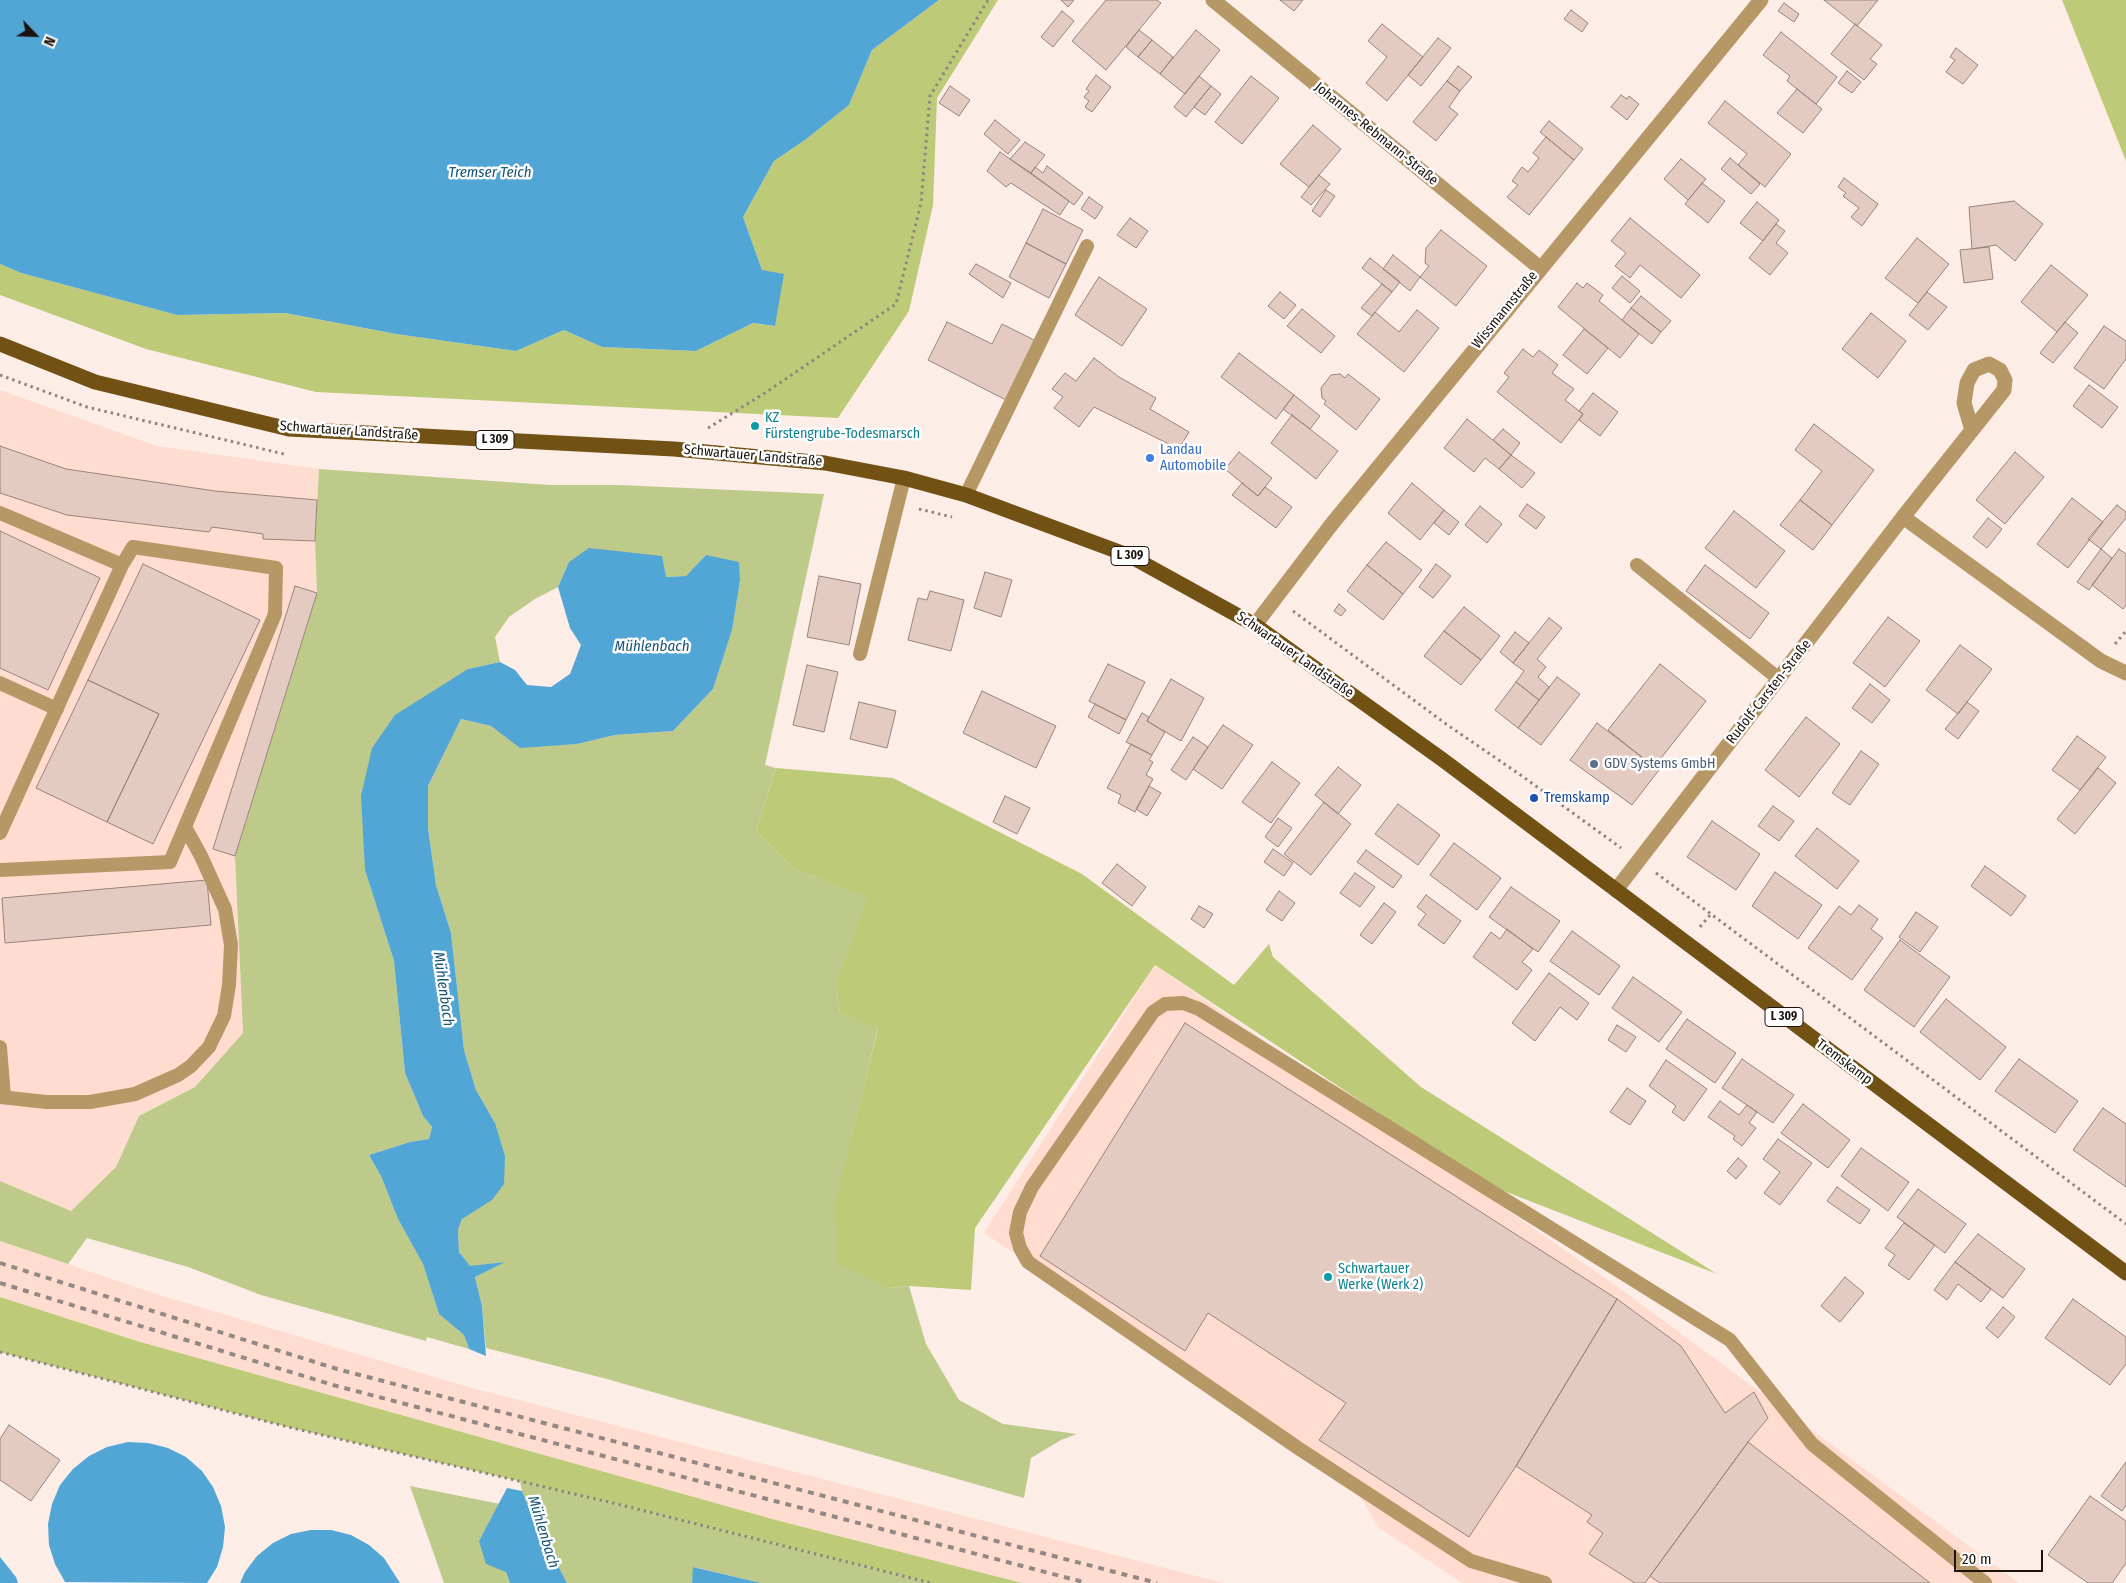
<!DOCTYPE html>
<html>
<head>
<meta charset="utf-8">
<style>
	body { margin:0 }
	#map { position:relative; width:2126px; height:1583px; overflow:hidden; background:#fcede7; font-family:"Fira Sans Condensed",sans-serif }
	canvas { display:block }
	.north { position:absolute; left:10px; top:10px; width:50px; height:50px; -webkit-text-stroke:4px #fdfdfd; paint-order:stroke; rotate:114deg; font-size:14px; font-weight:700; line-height:20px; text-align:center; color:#1a120e }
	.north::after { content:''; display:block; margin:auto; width:18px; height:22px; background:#1a120e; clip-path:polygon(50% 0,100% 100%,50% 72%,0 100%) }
	.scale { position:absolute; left:1954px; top:1550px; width:89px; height:22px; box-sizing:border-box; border:2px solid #1a120e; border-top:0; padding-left:6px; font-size:15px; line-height:18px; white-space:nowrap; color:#1a120e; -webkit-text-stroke:4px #fdfdfd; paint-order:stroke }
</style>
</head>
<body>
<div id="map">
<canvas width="2126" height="1583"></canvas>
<div class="north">N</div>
<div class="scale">20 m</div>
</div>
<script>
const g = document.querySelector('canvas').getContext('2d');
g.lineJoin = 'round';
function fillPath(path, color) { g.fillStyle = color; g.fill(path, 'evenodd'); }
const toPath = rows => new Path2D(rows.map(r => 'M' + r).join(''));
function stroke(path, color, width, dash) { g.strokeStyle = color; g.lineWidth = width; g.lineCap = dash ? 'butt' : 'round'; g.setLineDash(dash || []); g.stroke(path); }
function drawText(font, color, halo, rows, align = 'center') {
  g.font = font + ' "Fira Sans Condensed",sans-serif'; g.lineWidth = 5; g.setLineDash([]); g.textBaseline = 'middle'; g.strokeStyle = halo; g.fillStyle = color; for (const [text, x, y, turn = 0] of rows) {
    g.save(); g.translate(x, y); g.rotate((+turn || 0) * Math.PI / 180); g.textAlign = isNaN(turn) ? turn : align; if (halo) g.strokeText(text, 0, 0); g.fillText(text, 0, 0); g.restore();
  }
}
fillPath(toPath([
	[0,390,157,446,319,469,315,541,317,593,235,856,243,1033,195,1087,139,1116,116,1167,71,1211,0,1181],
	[1155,965,1622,1290,2019,1583,1462,1583,1379,1528,1348,1477,984,1233],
	[0,1241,159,1295,472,1388,1223,1583,1022,1583,776,1520,137,1341,0,1297]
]), '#feddd0');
fillPath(toPath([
	[319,469,550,485,618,485,824,494,765,765,776,768,756,831,794,869,869,898,836,981,840,1013,878,1027,852,1137,889,1288,909,1286,926,1344,959,1400,1003,1424,1077,1434,1061,1440,1031,1458,1024,1498,607,1379,486,1348,482,1306,475,1277,504,1262,470,1267,459,1252,458,1230,462,1219,475,1210,495,1123,476,1090,464,1050,451,933,436,885,428,828,428,786,461,719,491,726,520,747,577,744,615,735,673,731,713,689,732,629,740,581,706,555,686,576,666,577,569,562,558,587,535,599,509,617,495,637,500,662,468,669,365,870,394,961,405,1073,423,1116,432,1127,429,1139,410,1142,369,1155,381,1176,398,1219,423,1264,439,1314,464,1335,469,1349,427,1337,426,1341,261,1295,188,1267,87,1238,68,1264,0,1241,0,1181,71,1211,116,1167,139,1116,195,1087,243,1033,235,856,317,593,315,541],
	[520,1481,613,1503,931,1583,761,1583,694,1567,692,1583,567,1583,533,1518,522,1491],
	[410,1486,500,1504,479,1541,506,1572,510,1583,444,1583]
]), '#bdca8a');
fillPath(toPath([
	[939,0,998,0,937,98,933,205,909,311,838,418,316,392,146,349,0,295,0,264,21,273,177,315,285,313,396,334,516,351,564,330,602,347,696,351,753,323,774,326,762,270,743,217,774,161,805,140,849,105,872,50],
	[2062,0,2126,0,2126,161],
	[776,768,893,778,1082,874,1234,985,1269,944,1273,957,1421,1087,1717,1274,1486,1184,1155,965,975,1228,971,1290,909,1286,889,1288,838,1263,835,1206,878,1028,840,1013,836,981,868,898,794,869,756,831],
	[0,1297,137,1341,776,1520,1022,1583,931,1583,613,1503,288,1427,0,1352]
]), '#bdcb79');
fillPath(toPath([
	[0,0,939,0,872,50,849,105,805,140,774,161,743,217,762,270,784,274,775,326,753,323,696,351,602,347,564,330,516,351,396,334,285,313,177,315,21,273,0,264],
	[589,548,662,556,666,577,686,576,706,555,739,562,740,581,732,630,713,689,673,731,615,735,577,744,520,748,491,726,461,719,428,786,428,828,436,885,451,933,464,1050,476,1090,495,1123,505,1156,504,1184,492,1200,462,1219,458,1230,459,1252,470,1266,505,1262,475,1277,482,1306,486,1356,469,1349,464,1335,439,1314,423,1264,398,1219,381,1176,369,1155,410,1142,429,1139,432,1127,423,1116,405,1073,394,961,365,870,361,796,372,748,395,715,468,669,500,662,515,670,527,685,551,687,570,674,581,645,570,628,558,587,569,562],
	[128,1442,148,1443,168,1448,186,1457,202,1471,213,1487,221,1506,225,1527,223,1547,217,1567,207,1583,65,1582,55,1564,49,1545,48,1524,52,1504,60,1485,73,1469,89,1456,107,1447],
	[507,1488,522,1491,533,1518,567,1583,510,1583,506,1572,486,1564,479,1541],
	[311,1530,331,1530,351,1535,369,1545,384,1558,400,1583,240,1583,245,1572,257,1556,273,1543,291,1534],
	[0,1557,16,1577,18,1583,0,1583],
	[693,1567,761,1583,692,1583]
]), '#52a6d6');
const building = toPath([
	[1061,0,1074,0,1068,7,1061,0],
	[1106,0,1157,0,1161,3,1106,70,1072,41,1106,0],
	[1280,0,1303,0,1294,11,1280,0],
	[1824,0,1878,0,1857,26,1824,0],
	[1784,3,1799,14,1794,22,1778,11,1784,3],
	[1571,10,1588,23,1582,32,1564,19,1571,10],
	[1062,11,1074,21,1053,47,1041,37,1062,11],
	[1382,24,1423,57,1387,101,1366,83,1387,57,1368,41,1382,24],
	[1855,24,1882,45,1870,59,1877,64,1864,80,1831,54,1855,24],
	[1139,30,1152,40,1138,57,1126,47,1139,30],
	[1196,30,1220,50,1185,94,1160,74,1196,30],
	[1781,32,1837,77,1816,104,1787,81,1790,76,1763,55,1781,32],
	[1438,38,1451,48,1421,86,1408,75,1438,38],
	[1152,40,1173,57,1160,74,1138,57,1152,40],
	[1956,48,1978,65,1963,84,1946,72,1955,60,1950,57,1956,48],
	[1458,66,1472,77,1460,91,1447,81,1458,66],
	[1847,71,1861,82,1852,93,1838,83,1847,71],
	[1096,75,1111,87,1092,112,1085,107,1089,101,1084,97,1089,91,1086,89,1096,75],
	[1199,76,1211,86,1186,117,1174,107,1199,76],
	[1251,76,1279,98,1242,144,1215,122,1251,76],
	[1447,81,1460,91,1449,107,1458,114,1436,141,1413,122,1447,81],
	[950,86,970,100,959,116,939,103,950,86],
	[1211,86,1221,94,1205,115,1194,107,1211,86],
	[1797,89,1822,109,1803,133,1777,113,1797,89],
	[1621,95,1627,99,1629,96,1639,104,1627,120,1611,107,1621,95],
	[1725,101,1791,154,1765,187,1738,165,1747,154,1708,123,1725,101],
	[995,120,1020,140,1008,154,984,134,995,120],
	[1549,121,1583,149,1574,160,1540,132,1549,121],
	[1313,125,1341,149,1309,187,1280,164,1313,125],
	[1546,137,1574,160,1529,215,1507,197,1518,185,1512,181,1522,167,1528,172,1539,158,1533,153,1546,137],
	[1025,142,1045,155,1031,173,1010,159,1025,142],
	[1000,152,1069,201,1060,215,1011,183,1006,187,987,171,1000,152],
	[1730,158,1760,184,1751,194,1721,169,1730,158],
	[1681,159,1706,179,1688,200,1664,179,1681,159],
	[1047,166,1083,193,1074,205,1031,173,1035,167,1043,173,1047,166],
	[1319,175,1330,184,1311,205,1301,197,1319,175],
	[1844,178,1878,204,1862,226,1851,217,1859,208,1843,196,1846,193,1838,187,1844,178],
	[1702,183,1725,201,1708,223,1685,204,1702,183],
	[1326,190,1335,196,1320,217,1312,211,1326,190],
	[1089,197,1103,207,1095,219,1081,209,1089,197],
	[2014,201,2043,224,2015,261,1996,245,1972,249,1969,207,2014,201],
	[1757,202,1779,220,1763,241,1740,223,1757,202],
	[1043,209,1083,230,1066,264,1026,243,1043,209],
	[1130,218,1148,231,1136,248,1117,235,1130,218],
	[1630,218,1700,275,1681,298,1640,265,1630,278,1615,266,1626,253,1611,241,1630,218],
	[1776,224,1785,231,1776,243,1788,253,1770,275,1749,258,1776,224],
	[1441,230,1487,266,1456,306,1420,277,1429,266,1425,263,1426,248,1441,230],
	[1917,238,1949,264,1918,303,1885,278,1917,238],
	[1026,243,1066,264,1049,298,1009,277,1026,243],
	[1989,247,1993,279,1964,283,1960,250,1989,247],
	[1393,255,1420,277,1410,291,1383,269,1393,255],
	[1370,258,1400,282,1392,292,1362,268,1370,258],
	[976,264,1011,283,1003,298,969,274,976,264],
	[2051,265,2088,295,2057,332,2021,302,2051,265],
	[1622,276,1640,291,1630,303,1612,288,1622,276],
	[1099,277,1147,309,1122,346,1075,315,1099,277],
	[1577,283,1583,288,1587,283,1603,295,1599,301,1639,334,1620,358,1558,307,1577,283],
	[1382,284,1392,292,1372,316,1361,308,1382,284],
	[1280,292,1296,305,1284,319,1268,306,1280,292],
	[1927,292,1947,307,1928,330,1909,315,1927,292],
	[1641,296,1671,321,1661,332,1631,308,1641,296],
	[1631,308,1661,332,1652,344,1622,320,1631,308],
	[1302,309,1335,336,1321,353,1287,326,1302,309],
	[1417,310,1439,328,1404,372,1357,334,1375,312,1399,332,1417,310],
	[1871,313,1906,341,1878,378,1842,349,1871,313],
	[947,322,992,344,1002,324,1036,341,1006,400,928,360,947,322],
	[2065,322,2078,333,2053,363,2040,353,2065,322],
	[2104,326,2126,341,2126,359,2104,389,2074,368,2104,326],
	[1584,329,1608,348,1587,374,1563,355,1584,329],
	[1523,349,1533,357,1539,350,1558,365,1552,373,1574,389,1565,400,1583,414,1561,443,1497,392,1509,377,1504,373,1523,349],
	[1239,353,1294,395,1276,419,1221,377,1239,353],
	[1094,358,1119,377,1156,398,1150,409,1189,432,1179,449,1094,407,1079,427,1054,408,1063,397,1052,389,1065,373,1076,381,1094,358],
	[1340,374,1345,378,1348,374,1380,399,1356,430,1324,404,1326,401,1322,398,1321,388,1331,375,1340,374],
	[2089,385,2118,407,2102,428,2073,406,2089,385],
	[1593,393,1618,412,1600,436,1579,420,1583,414,1579,411,1593,393],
	[1294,395,1320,416,1310,429,1283,409,1294,395],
	[1292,415,1338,451,1316,479,1271,443,1292,415],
	[1467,419,1511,455,1499,469,1485,458,1474,472,1444,448,1467,419],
	[1814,424,1874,470,1832,525,1800,500,1822,471,1795,450,1814,424],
	[1503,429,1520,443,1511,455,1493,440,1503,429],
	[0,446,66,469,215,491,317,500,315,541,263,539,263,534,212,527,209,532,67,515,0,493,0,446],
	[1239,452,1272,478,1258,496,1225,469,1239,452],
	[2015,452,2044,477,2005,524,1976,500,2015,452],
	[1511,455,1535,473,1522,488,1499,469,1511,455],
	[1242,483,1258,496,1265,487,1292,507,1276,528,1232,495,1242,483],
	[1412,483,1444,510,1420,540,1388,513,1412,483],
	[2072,498,2103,522,2068,568,2037,544,2072,498],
	[1800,500,1832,525,1813,550,1780,525,1800,500],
	[1527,504,1545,517,1536,529,1519,516,1527,504],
	[2117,505,2126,512,2126,518,2101,549,2088,539,2117,505],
	[1480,506,1502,524,1487,543,1465,525,1480,506],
	[1444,510,1459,522,1449,535,1434,523,1444,510],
	[1734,511,1785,551,1756,588,1705,548,1734,511],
	[1988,518,2002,529,1987,548,1973,537,1988,518],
	[0,531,100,578,48,690,0,668,0,531],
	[1386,542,1422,570,1403,594,1367,565,1386,542],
	[2101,549,2112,558,2089,590,2077,582,2101,549],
	[2119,549,2126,554,2126,605,2123,609,2092,585,2119,549],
	[143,564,260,620,153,844,107,822,159,714,88,680,143,564],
	[1436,564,1451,576,1433,598,1419,587,1436,564],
	[1367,565,1403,594,1383,620,1347,591,1367,565],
	[1705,565,1769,613,1750,639,1686,591,1705,565],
	[985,572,1012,580,1001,617,974,608,985,572],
	[819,576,861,584,849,645,807,637,819,576],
	[295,586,317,593,235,856,213,849,295,586],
	[930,591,964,600,951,651,908,640,918,598,927,600,930,591],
	[1339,604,1346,610,1341,616,1334,611,1339,604],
	[1464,607,1500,636,1481,660,1444,631,1464,607],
	[1888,617,1920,641,1885,687,1853,663,1888,617],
	[1549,618,1562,628,1537,659,1546,667,1538,677,1549,687,1539,700,1516,682,1524,671,1513,663,1549,618],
	[1444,631,1481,660,1461,685,1424,656,1444,631],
	[1515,632,1529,643,1513,663,1500,652,1515,632],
	[1960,645,1992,669,1958,714,1926,690,1960,645],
	[1108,664,1145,682,1126,720,1089,701,1108,664],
	[1660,664,1706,701,1654,767,1608,730,1660,664],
	[807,665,838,672,824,732,793,725,807,665],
	[1557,677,1580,694,1541,745,1518,728,1557,677],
	[1171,679,1204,698,1181,741,1147,721,1171,679],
	[88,680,159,714,107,822,36,788,88,680],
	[1516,682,1539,700,1518,728,1495,710,1516,682],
	[1870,684,1890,700,1872,723,1852,708,1870,684],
	[982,691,1056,726,1036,768,963,733,982,691],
	[859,702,896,711,887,748,850,739,859,702],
	[1967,702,1979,711,1958,739,1945,729,1967,702],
	[1095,704,1126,720,1119,734,1088,717,1095,704],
	[1142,713,1149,717,1147,721,1165,732,1152,755,1126,742,1142,713],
	[1806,717,1840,744,1799,797,1765,770,1806,717],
	[1597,723,1659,770,1632,805,1570,760,1597,723],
	[1223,725,1253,745,1222,789,1193,769,1223,725],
	[2077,736,2106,757,2080,790,2052,770,2077,736],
	[1193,737,1208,747,1186,780,1171,770,1193,737],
	[1131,744,1152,755,1149,760,1153,762,1146,775,1153,779,1135,812,1118,803,1121,795,1107,788,1131,744],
	[1861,751,1879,764,1850,805,1832,793,1861,751],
	[1272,762,1300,783,1271,823,1242,802,1272,762],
	[1338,767,1361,785,1338,814,1315,795,1338,767],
	[2098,768,2116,783,2075,834,2057,819,2098,768],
	[1149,786,1161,793,1147,816,1136,809,1149,786],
	[1005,796,1030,808,1017,834,993,822,1005,796],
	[1324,802,1351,824,1311,875,1284,854,1324,802],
	[1398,804,1440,835,1418,865,1375,834,1398,804],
	[1773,806,1794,821,1779,841,1758,826,1773,806],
	[1278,818,1292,828,1278,847,1265,837,1278,818],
	[1712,821,1760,854,1736,890,1687,857,1712,821],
	[1817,828,1859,861,1837,889,1795,856,1817,828],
	[1454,843,1501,878,1477,910,1430,875,1454,843],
	[1273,849,1293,863,1284,876,1264,862,1273,849],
	[1366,850,1402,876,1393,888,1357,862,1366,850],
	[1117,864,1146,887,1132,906,1102,883,1117,864],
	[1985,866,2026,896,2011,916,1971,886,1985,866],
	[1775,872,1822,905,1798,939,1752,906,1775,872],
	[1355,873,1375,887,1360,907,1340,893,1355,873],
	[207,880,211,925,5,943,2,898,207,880],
	[1511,887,1560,921,1538,952,1489,917,1511,887],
	[1279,891,1295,903,1282,921,1266,910,1279,891],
	[1426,895,1461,921,1444,944,1418,925,1426,914,1417,907,1426,895],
	[1384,903,1396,912,1372,944,1360,935,1384,903],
	[1859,905,1878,919,1871,929,1883,938,1852,980,1808,948,1839,906,1851,915,1859,905],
	[1199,906,1213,914,1204,928,1191,919,1199,906],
	[1916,912,1938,927,1920,952,1899,937,1916,912],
	[1507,929,1533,949,1522,962,1532,970,1517,990,1473,957,1491,932,1500,939,1507,929],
	[1572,931,1620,966,1599,995,1550,961,1572,931],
	[1900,940,1950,977,1914,1027,1864,990,1900,940],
	[1549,973,1589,1003,1577,1020,1560,1007,1535,1041,1512,1023,1549,973],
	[1633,977,1682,1012,1659,1042,1612,1008,1633,977],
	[1946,999,2006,1047,1980,1080,1920,1032,1946,999],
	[1687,1019,1736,1053,1715,1083,1666,1049,1687,1019],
	[1185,1023,1617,1299,1516,1466,1469,1537,1319,1440,1346,1403,1208,1313,1185,1351,1040,1256,1185,1023],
	[1617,1025,1636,1037,1626,1052,1608,1040,1617,1025],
	[1742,1059,1794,1095,1773,1123,1722,1088,1742,1059],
	[2019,1059,2078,1101,2055,1133,1995,1091,2019,1059],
	[1666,1060,1707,1089,1684,1121,1672,1112,1676,1106,1649,1086,1666,1060],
	[1627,1088,1646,1101,1630,1125,1610,1112,1627,1088],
	[1720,1101,1739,1115,1747,1105,1757,1112,1749,1123,1756,1128,1742,1146,1733,1139,1735,1136,1708,1117,1720,1101],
	[1803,1104,1850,1140,1828,1168,1781,1133,1803,1104],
	[2103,1108,2126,1124,2126,1187,2073,1150,2103,1108],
	[1778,1139,1812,1163,1780,1205,1764,1193,1780,1172,1763,1159,1778,1139],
	[1861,1148,1909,1182,1888,1211,1841,1176,1861,1148],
	[1738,1158,1747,1166,1736,1179,1727,1171,1738,1158],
	[1837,1187,1870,1210,1860,1224,1827,1201,1837,1187],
	[1918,1189,1966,1224,1945,1253,1897,1217,1918,1189],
	[1904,1223,1935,1245,1909,1280,1888,1265,1895,1255,1885,1248,1904,1223],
	[1978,1234,2025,1269,2003,1298,1955,1262,1978,1234],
	[1955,1262,1991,1289,1981,1302,1958,1284,1947,1300,1934,1290,1955,1262],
	[1845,1277,1864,1293,1840,1322,1821,1306,1845,1277],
	[1617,1299,1681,1346,1725,1413,1754,1392,1768,1418,1748,1442,1645,1583,1635,1583,1589,1554,1603,1533,1587,1522,1592,1515,1516,1466,1617,1299],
	[2073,1299,2126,1337,2126,1364,2110,1385,2045,1338,2073,1299],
	[2003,1307,2015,1317,1998,1338,1986,1328,2003,1307],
	[9,1425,60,1460,31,1501,0,1480,0,1439,9,1425],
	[1748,1442,1930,1583,1660,1583,1650,1576,1748,1442],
	[2126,1462,2126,1505,2122,1511,2101,1496,2126,1462],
	[2090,1496,2126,1521,2126,1563,2112,1583,2088,1583,2048,1555,2090,1496]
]);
fillPath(building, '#e3cbc1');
stroke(building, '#99837a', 1);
stroke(toPath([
	[0,375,87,407,284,454],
	[708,428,765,393,896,304,921,203,930,96,988,0],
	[919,509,952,517],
	[1293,611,1446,724,1522,776,1621,848],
	[2115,644,2126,631],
	[1656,873,2126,1224],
	[1700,927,1711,914],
	[0,1352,288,1427,613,1503,931,1583]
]), '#90847f', 3, [2.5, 4]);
stroke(toPath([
	[966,495,1087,246],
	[0,513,122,565],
	[1637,565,1779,679],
	[860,654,904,478],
	[0,683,57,709],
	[0,833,122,565,133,547,276,568,275,614,170,862,0,870],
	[0,1047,4,1097],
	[0,1097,46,1102,90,1102,135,1094,178,1075,191,1066,209,1047,224,1016,229,985,231,945,225,909,201,856,185,827],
	[1545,1583,1471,1561,1298,1448,1028,1262,1020,1248,1016,1233,1020,1212,1032,1187,1153,1012,1165,1004,1183,1003,1199,1009,1730,1340,1812,1444,1985,1583]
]), '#b69766', 14);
stroke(toPath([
	[1213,0,1540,268],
	[1903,517,2004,390,2005,380,2000,370,1989,364,1974,370,1967,383,1964,403,1972,430],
	[1255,625,1331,525,1761,0],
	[1616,890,1903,517,2101,661,2126,673]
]), '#b69766', 15);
stroke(toPath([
	[0,344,95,382,289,429,674,449,825,463,904,478,966,495,1130,556,1255,625,1443,760,2126,1273]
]), '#725114', 15);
stroke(toPath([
	[0,1263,337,1369,1157,1583],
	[0,1283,333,1385,1087,1583]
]), '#938883', 4, [6, 6]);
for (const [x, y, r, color] of [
	[755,426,5,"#0f9aa8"],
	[1150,458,5,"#3f7fe0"],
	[1594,764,5,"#5c6f8a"],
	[1534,798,5,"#1a4fb4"],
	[1328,1277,5,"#0f9aa8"]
]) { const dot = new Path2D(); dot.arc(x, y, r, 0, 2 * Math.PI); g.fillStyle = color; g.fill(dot); stroke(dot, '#fdfdfd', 2); }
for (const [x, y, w] of [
	[495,440,38],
	[1130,556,38],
	[1784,1017,38]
]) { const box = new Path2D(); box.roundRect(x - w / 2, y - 9.5, w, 19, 4); g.fillStyle = '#fdfdfd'; g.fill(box); stroke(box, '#1a120e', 1); }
drawText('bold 12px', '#1a120e', null, [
	["L 309",495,440],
	["L 309",1130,556],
	["L 309",1784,1017]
]);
drawText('14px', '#1a120e', '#fdfdfd', [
	["Johannes-Rebmann-Straße",1376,134,39],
	["Wissmannstraße",1505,310,-51],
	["Schwartauer Landstraße",349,431,4],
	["Schwartauer Landstraße",753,456,5],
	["Schwartauer Landstraße",1295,655,35],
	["Rudolf-Carsten-Straße",1769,692,-52],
	["Tremskamp",1844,1062,37]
]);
drawText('14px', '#0d838f', '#fdfdfd', [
	["KZ",765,418],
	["Fürstengrube-Todesmarsch",765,434],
	["Schwartauer",1338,1269],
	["Werke (Werk 2)",1338,1285]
], 'left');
drawText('14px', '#366cbe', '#fdfdfd', [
	["Landau",1160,450],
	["Automobile",1160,466]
], 'left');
drawText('14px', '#4e5e75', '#fdfdfd', [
	["GDV Systems GmbH",1604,764]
], 'left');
drawText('14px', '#164399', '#fdfdfd', [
	["Tremskamp",1544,798]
], 'left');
drawText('italic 15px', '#165677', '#fdfdfd', [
	["Tremser Teich",490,173],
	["Mühlenbach",652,647],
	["Mühlenbach",443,989,82],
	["Mühlenbach",543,1532,73]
]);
</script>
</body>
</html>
